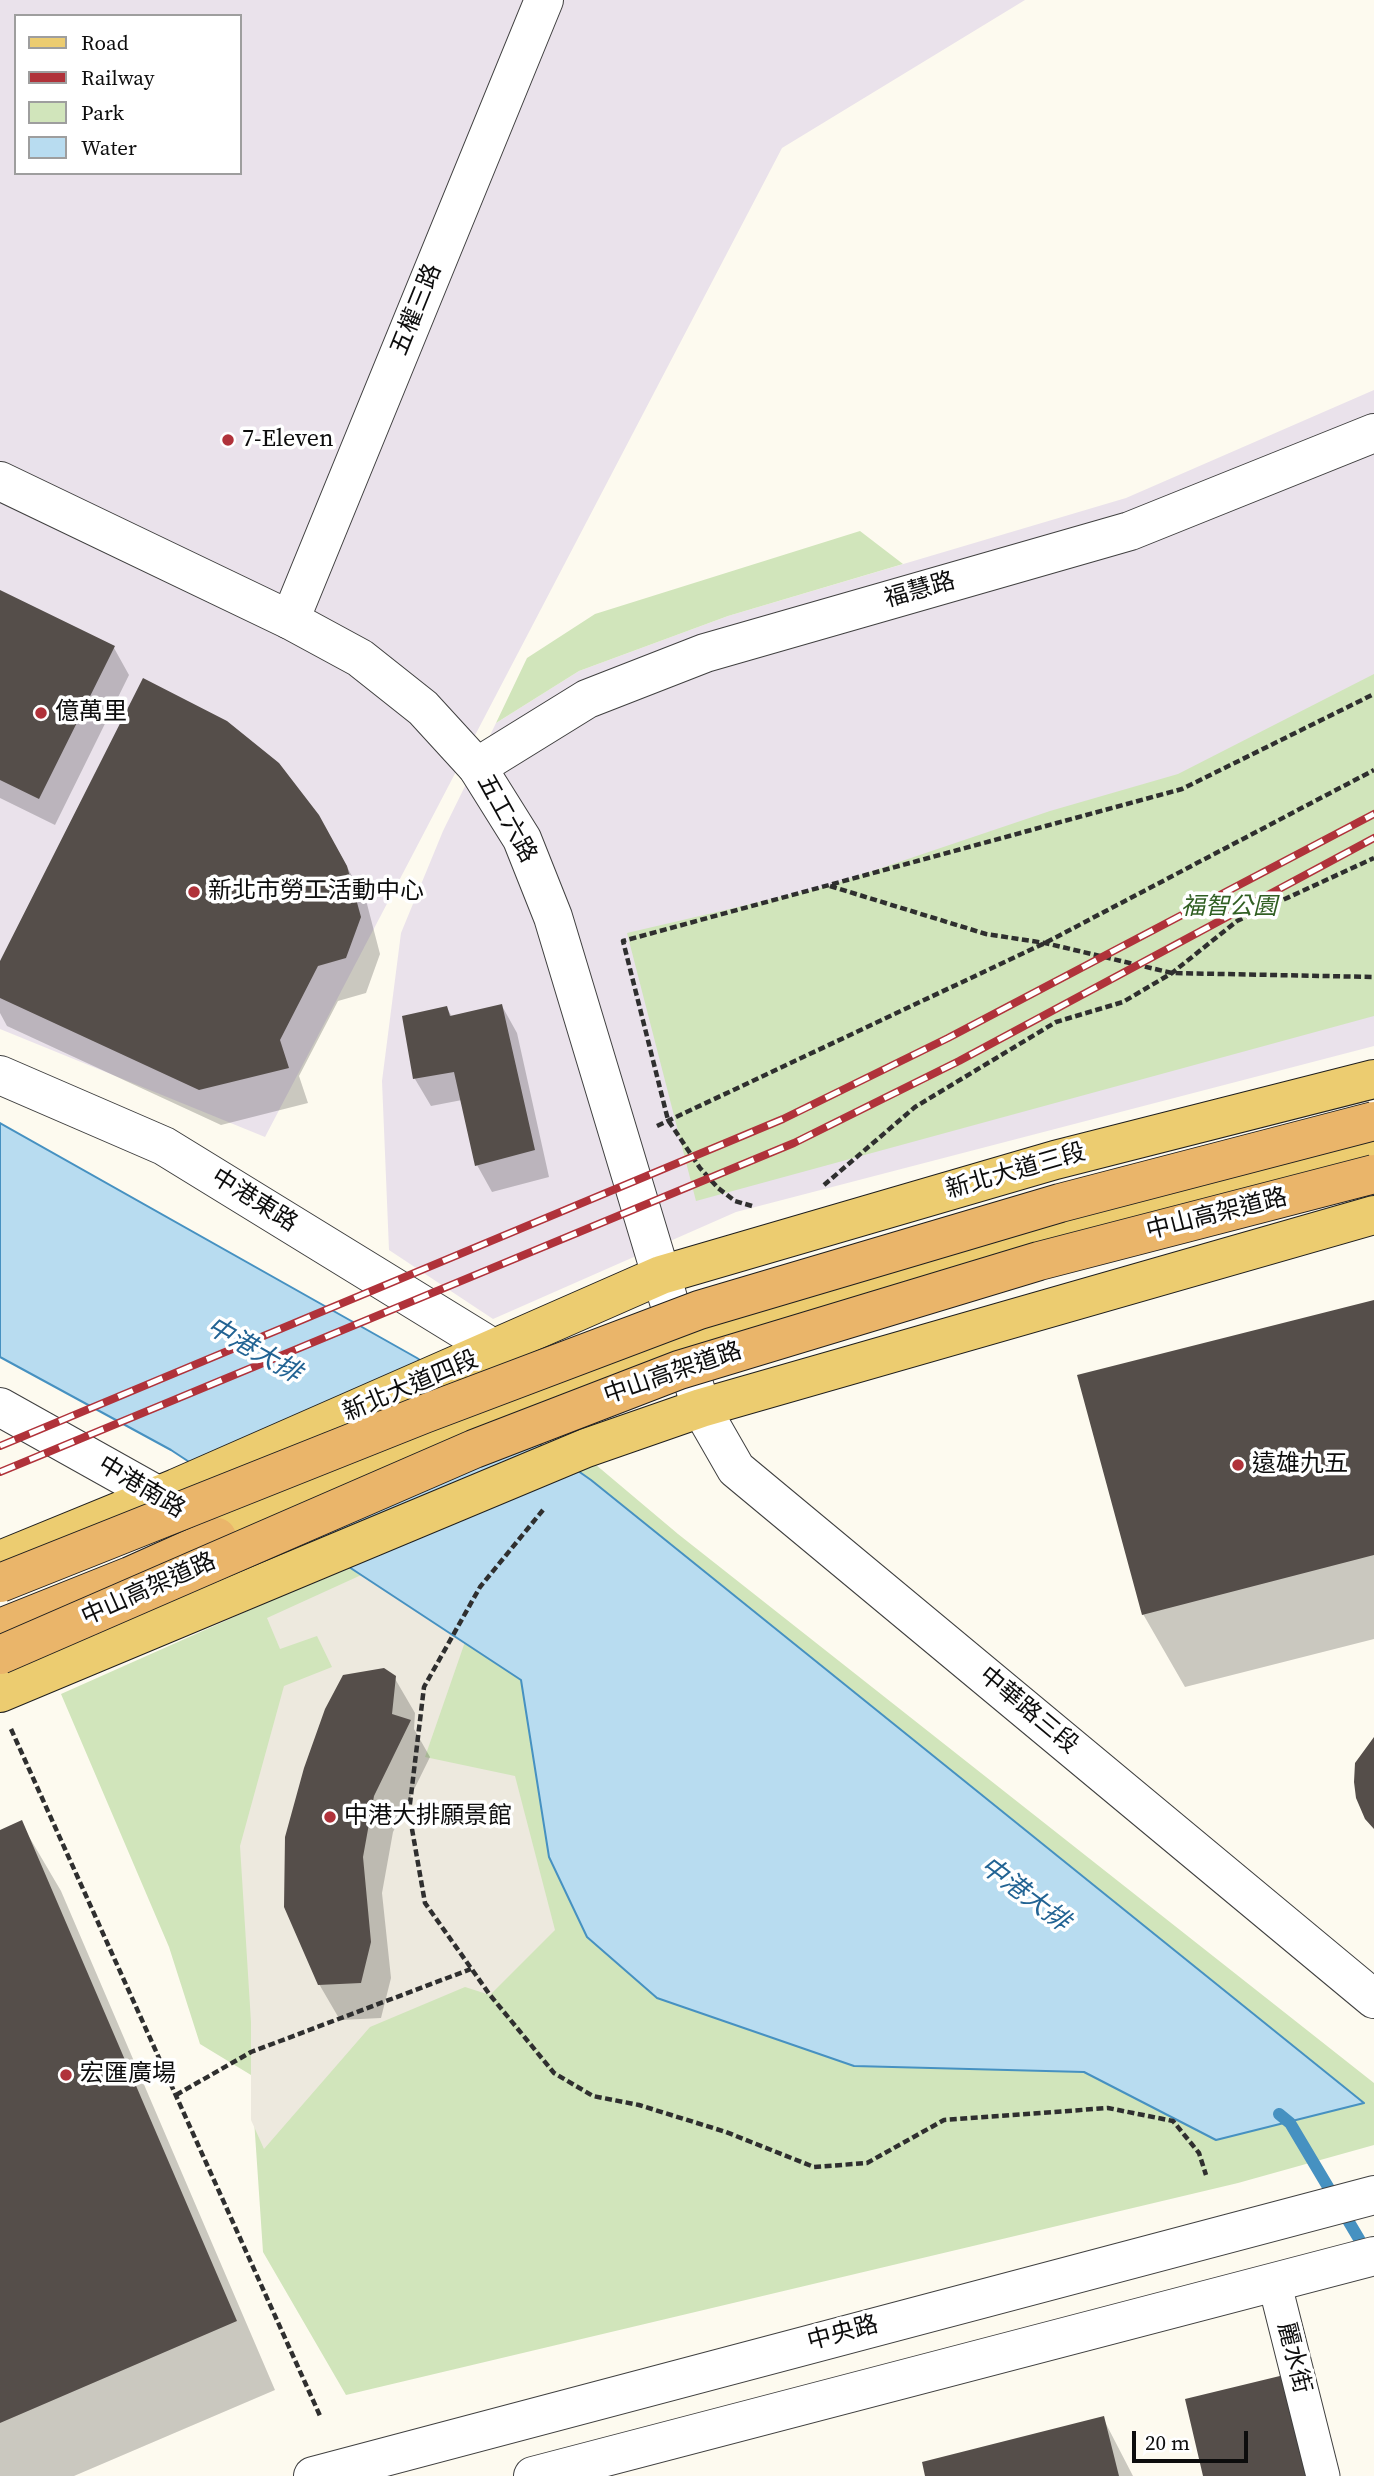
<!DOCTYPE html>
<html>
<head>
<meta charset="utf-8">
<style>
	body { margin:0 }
	#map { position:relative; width:1374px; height:2476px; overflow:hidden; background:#fdfaef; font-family:"Source Serif 4",serif }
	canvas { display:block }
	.legend { position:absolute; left:14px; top:14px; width:228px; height:161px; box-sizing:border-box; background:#fff; border:2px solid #9e9e9e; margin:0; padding:9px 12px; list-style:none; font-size:21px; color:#0d0d0d }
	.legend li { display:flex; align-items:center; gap:14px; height:35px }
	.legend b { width:35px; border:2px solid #9e9e9e }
	.scale { position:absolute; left:1132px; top:2431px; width:116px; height:32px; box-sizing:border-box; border:4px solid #0d0d0d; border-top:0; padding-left:9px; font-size:21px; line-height:24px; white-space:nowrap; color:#0d0d0d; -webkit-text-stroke:5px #fff; paint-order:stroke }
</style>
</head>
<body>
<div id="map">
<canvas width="1374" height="2476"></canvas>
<ul class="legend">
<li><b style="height:9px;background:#eccc70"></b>Road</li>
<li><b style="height:9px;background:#b0323a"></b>Railway</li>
<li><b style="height:19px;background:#d1e5bb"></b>Park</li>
<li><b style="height:19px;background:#b8dcf0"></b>Water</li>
</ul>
<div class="scale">20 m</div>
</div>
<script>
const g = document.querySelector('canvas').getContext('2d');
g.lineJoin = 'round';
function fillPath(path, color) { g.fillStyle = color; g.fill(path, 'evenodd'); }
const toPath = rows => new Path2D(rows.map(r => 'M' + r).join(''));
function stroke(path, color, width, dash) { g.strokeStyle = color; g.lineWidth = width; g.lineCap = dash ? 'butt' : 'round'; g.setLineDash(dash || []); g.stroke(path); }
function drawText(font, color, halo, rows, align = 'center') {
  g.font = font + ' "Source Serif 4","Noto Sans TC",serif'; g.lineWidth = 7; g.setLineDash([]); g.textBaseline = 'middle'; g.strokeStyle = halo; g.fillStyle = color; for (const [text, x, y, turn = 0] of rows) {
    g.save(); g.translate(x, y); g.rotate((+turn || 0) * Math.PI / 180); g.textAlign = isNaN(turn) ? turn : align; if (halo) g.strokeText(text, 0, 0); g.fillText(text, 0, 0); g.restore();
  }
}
fillPath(toPath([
	[0,0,1025,0,782,148,265,1137,0,1029],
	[16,16,240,16,240,173,16,173],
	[1374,390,1374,1046,736,1212,493,1319,389,1250,382,1081,401,933,443,831,496,723,579,671,728,616,1126,498]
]), '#eae2eb');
fillPath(toPath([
	[860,531,903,564,728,616,579,671,496,723,527,658,595,614],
	[1374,674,1374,1016,696,1201,627,933,828,886,1050,811,1178,774],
	[589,1459,678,1534,1374,2083,1374,2145,1238,2183,346,2395,263,2252,251,2075,200,2044,169,1947,61,1694]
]), '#d1e5bb');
fillPath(toPath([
	[392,1561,466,1639,425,1757,515,1776,555,1930,490,1995,465,1987,370,2027,264,2149,251,2120,251,2022,240,1846,284,1686,332,1667,317,1636,280,1649,267,1618]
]), '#ede9de');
const water = toPath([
	[0,1123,417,1358,591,1480,1364,2103,1216,2140,1084,2072,854,2066,657,1998,587,1937,549,1857,521,1680,171,1450,0,1357,0,1123]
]);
fillPath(water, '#b8dcf0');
stroke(water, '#4691c1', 2);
fillPath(toPath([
	[0,592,114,648,129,675,55,825,0,798],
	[339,852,367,904,380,954,366,993,338,1001,299,1076,308,1103,221,1125,7,1026,0,1013,0,965],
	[502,1006,517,1033,549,1177,492,1192,477,1165,462,1100,431,1106,415,1079,404,1018,447,1008,452,1017],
	[1374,1302,1374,1639,1185,1687,1143,1614],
	[394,1677,415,1713,414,1729,430,1757,393,1832,382,1893,391,1978,381,2018,340,2020,319,1984],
	[21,1823,61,1891,275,2390,74,2476,0,2476,0,1832],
	[1103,2418,1133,2476,927,2476]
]), '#0003');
stroke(toPath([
	[1279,2114,1290,2123,1368,2254]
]), '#4691c1', 12);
fillPath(toPath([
	[0,590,115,646,39,799,0,780],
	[143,678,227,721,279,763,319,815,347,866,361,917,346,958,318,966,280,1040,289,1068,199,1090,0,998,0,961],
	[502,1004,535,1150,475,1166,454,1072,413,1079,402,1016,447,1006,450,1016],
	[1374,1300,1374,1555,1142,1615,1077,1375],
	[384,1668,396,1676,392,1714,411,1720,374,1796,363,1857,371,1942,361,1983,318,1985,284,1907,285,1837,304,1768,325,1709,343,1675],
	[1374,1737,1374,1829,1365,1819,1356,1798,1354,1782,1355,1763],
	[22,1820,237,2321,0,2423,0,1830],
	[1284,2375,1307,2476,1203,2476,1185,2399],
	[1104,2416,1119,2476,925,2476,922,2462]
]), '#554e4a');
const pedestrian = toPath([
	[1274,2281,1323,2476]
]);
const minor = toPath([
	[290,620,544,0],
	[477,767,587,699,705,653,1130,531,1374,433],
	[0,1075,164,1146,496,1350],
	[661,1275,701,1408],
	[0,1407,159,1496,180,1511]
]);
const tertiary = toPath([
	[0,481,290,620,360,658,423,708,477,767,522,839,553,917,661,1275],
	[701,1408,736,1469,1374,1999],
	[313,2476,1374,2195],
	[533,2476,1374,2256]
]);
const primary = toPath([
	[344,1465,682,1344,921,1270,1374,1151],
	[217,1537,380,1468],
	[0,1560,176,1488,661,1275,1055,1160,1374,1079],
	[0,1693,586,1448,701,1408,1374,1215]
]);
const trunk = toPath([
	[0,1628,130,1576,217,1537]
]);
stroke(pedestrian, '#404040', 35);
stroke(minor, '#404040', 40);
stroke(tertiary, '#404040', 40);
stroke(primary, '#1e1e1e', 40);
stroke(trunk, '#1e1e1e', 40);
stroke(toPath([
	[830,886,986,934,1045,943,1172,973,1374,977],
	[657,1126,1045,943,1374,770],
	[824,1185,915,1107,1056,1022,1123,1002,1172,973,1237,921,1374,858],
	[752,1206,735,1201,718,1188,700,1168,668,1120,623,941,1182,789,1374,694],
	[543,1510,480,1587,424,1687,409,1812,425,1903,490,1995,554,2073,593,2096,639,2105,726,2132,814,2167,867,2163,944,2120,1108,2108,1173,2121,1199,2153,1206,2175],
	[11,1729,321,2418],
	[176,2095,251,2052,471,1969]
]), '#2f2f2f', 4.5, [7, 3.5]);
stroke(pedestrian, '#fff', 33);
stroke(minor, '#fff', 38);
stroke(tertiary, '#fff', 38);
stroke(primary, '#eccc70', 38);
stroke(trunk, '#eab56a', 38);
const rail = toPath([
	[0,1446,783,1119,948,1038,1374,814],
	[0,1472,794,1143,959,1061,1374,838]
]);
stroke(rail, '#b0323a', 8);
stroke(rail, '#fff', 5, [16]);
const trunkBridge = toPath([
	[0,1583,424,1414,699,1310,1060,1203,1374,1121],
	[0,1655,474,1449,679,1370,1039,1261,1374,1174]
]);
stroke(trunkBridge, '#1e1e1e', 40, []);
stroke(trunkBridge, '#eab56a', 38);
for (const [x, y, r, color] of [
	[228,440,7,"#b0323a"],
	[41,713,7,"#b0323a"],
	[194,892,7,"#b0323a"],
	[1238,1465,7,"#b0323a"],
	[330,1817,7,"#b0323a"],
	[66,2075,7,"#b0323a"]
]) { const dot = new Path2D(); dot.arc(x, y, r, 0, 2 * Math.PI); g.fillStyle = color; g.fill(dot); stroke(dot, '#fff', 2.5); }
drawText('24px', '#0d0d0d', '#fff', [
	["五權三路",417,310,-68],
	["福慧路",920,591,-16],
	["五工六路",506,819,61],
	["新北大道三段",1016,1172,-16],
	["中港東路",254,1201,32],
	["中山高架道路",1217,1215,-14],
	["中山高架道路",673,1374,-19],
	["新北大道四段",411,1387,-23],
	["中港南路",141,1488,31],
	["中山高架道路",149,1590,-24],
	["中華路三段",1028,1711,40],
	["中央路",843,2334,-15],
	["麗水街",1293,2358,76]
]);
drawText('24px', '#0d0d0d', '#fff', [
	["7-Eleven",242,440],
	["億萬里",55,713],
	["新北市勞工活動中心",208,892],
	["遠雄九五",1252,1465],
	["中港大排願景館",344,1817],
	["宏匯廣場",80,2075]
], 'left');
drawText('italic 24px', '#315f23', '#fff', [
	["福智公園",1229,908]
]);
drawText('italic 26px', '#226393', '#fff', [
	["中港大排",253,1351,30],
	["中港大排",1024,1895,37]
]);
</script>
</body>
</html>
